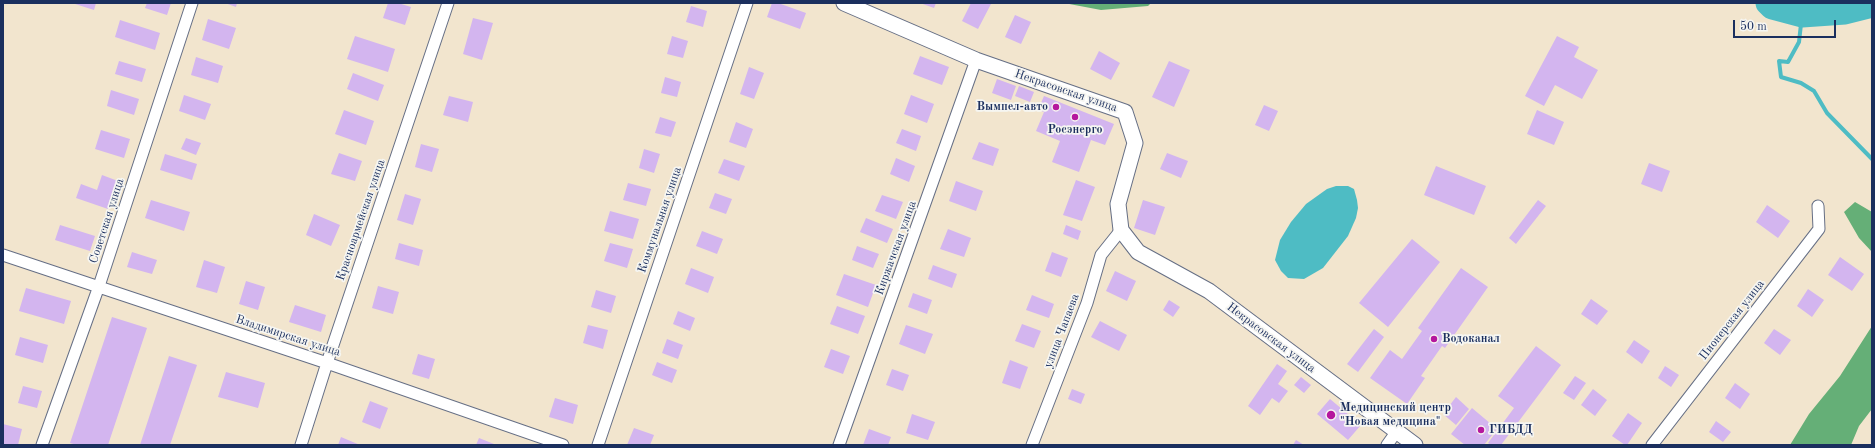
<!DOCTYPE html>
<html>
<head>
<meta charset="utf-8">
<style>
	body { margin:0 }
	#map { position:relative; width:1875px; height:448px; overflow:hidden; background:#f2e5ce; font-family:"Old Standard TT",serif }
	canvas { display:block }
	.frame { position:absolute; inset:0; border:4px solid #1b2f5e; pointer-events:none }
	.scale { position:absolute; left:1733px; top:20px; width:103px; height:18px; box-sizing:border-box; border:2px solid #1b2f5e; border-top:0; padding-left:5px; font-size:12px; line-height:14px; white-space:nowrap; color:#1b2f5e; -webkit-text-stroke:3px #f6f6f2; paint-order:stroke }
</style>
</head>
<body>
<div id="map">
<canvas width="1875" height="448"></canvas>
<div class="frame"></div>
<div class="scale">50 m</div>
</div>
<script>
const g = document.querySelector('canvas').getContext('2d');
g.lineJoin = 'round';
function fillPath(path, color) { g.fillStyle = color; g.fill(path, 'evenodd'); }
const toPath = rows => new Path2D(rows.map(r => 'M' + r).join(''));
function stroke(path, color, width, dash) { g.strokeStyle = color; g.lineWidth = width; g.lineCap = dash ? 'butt' : 'round'; g.setLineDash(dash || []); g.stroke(path); }
function drawText(font, color, halo, rows, align = 'center') {
  g.font = font + ' "Old Standard TT",serif'; g.lineWidth = 3.5; g.setLineDash([]); g.textBaseline = 'middle'; g.strokeStyle = halo; g.fillStyle = color; for (const [text, x, y, turn = 0] of rows) {
    g.save(); g.translate(x, y); g.rotate((+turn || 0) * Math.PI / 180); g.textAlign = isNaN(turn) ? turn : align; if (halo) g.strokeText(text, 0, 0); g.fillText(text, 0, 0); g.restore();
  }
}
fillPath(toPath([
	[1064,3,1151,3,1148,6,1101,10],
	[1855,202,1872,212,1872,252,1859,238,1844,212],
	[1872,326,1872,409,1859,426,1851,445,1790,445,1809,414,1840,376]
]), '#65af77');
fillPath(toPath([
	[1336,186,1348,186,1354,189,1357,200,1358,208,1356,218,1348,236,1323,268,1304,279,1288,278,1281,271,1275,260,1280,240,1291,222,1306,204,1327,189]
]), '#4ebcc4');
stroke(toPath([
	[1802,15,1799,42,1788,62,1779,61,1781,77,1801,83,1814,91,1827,113,1872,159]
]), '#4ebcc4', 4);
stroke(toPath([
	[1768,3,1772,7,1802,15,1845,12,1872,5]
]), '#4ebcc4', 25);
fillPath(toPath([
	[72,3,96,3,94,10],
	[147,3,171,3,167,15,145,8],
	[225,3,237,3,236,7],
	[388,3,398,3,411,7,405,25,383,18],
	[772,3,778,3,806,13,800,29,767,17],
	[920,3,936,3,934,8],
	[971,3,991,4,978,29,962,21],
	[691,6,707,11,703,27,686,22],
	[1015,15,1031,22,1021,44,1005,37],
	[473,18,493,23,482,60,463,54],
	[208,19,236,28,229,49,202,40],
	[120,20,160,33,155,50,115,37],
	[355,36,395,49,388,72,347,59],
	[672,36,688,41,683,58,667,54],
	[1557,36,1579,47,1574,57,1598,70,1582,99,1555,85,1544,106,1525,96],
	[1099,51,1120,63,1111,80,1090,69],
	[920,56,949,67,942,85,913,74],
	[196,57,223,66,218,83,191,75],
	[119,61,146,69,142,82,115,74],
	[1169,61,1190,70,1174,107,1152,97],
	[749,67,764,73,754,99,740,94],
	[353,73,384,85,378,101,347,89],
	[665,77,681,82,677,97,661,93],
	[997,79,1016,86,1011,100,992,93],
	[1019,86,1034,92,1030,102,1015,96],
	[111,90,139,99,134,115,107,106],
	[184,95,211,104,205,120,179,111],
	[911,95,934,104,927,123,904,114],
	[449,96,473,102,468,122,443,115],
	[1044,96,1114,124,1105,145,1091,140,1079,172,1052,162,1060,141,1036,131,1044,112,1038,110],
	[1264,105,1278,111,1269,131,1255,125],
	[344,110,374,121,366,145,335,134],
	[1537,110,1564,122,1554,145,1527,134],
	[660,117,676,122,671,137,655,133],
	[736,122,753,129,746,148,729,142],
	[902,129,921,136,916,151,896,143],
	[101,130,130,139,124,158,95,149],
	[186,138,201,143,196,155,181,149],
	[979,142,999,149,993,166,972,159],
	[421,144,439,149,432,172,415,167],
	[644,149,660,154,654,173,639,168],
	[339,153,362,161,355,181,331,174],
	[1167,153,1188,161,1181,178,1160,169],
	[165,154,197,164,192,180,160,170],
	[896,158,915,166,909,182,890,174],
	[724,159,745,166,739,181,718,173],
	[1649,163,1670,171,1662,192,1641,184],
	[1436,166,1486,186,1474,215,1424,195],
	[102,175,118,181,108,209,76,198,81,184,97,190],
	[1076,180,1095,187,1082,221,1063,215],
	[956,181,983,191,976,211,949,201],
	[628,183,651,189,646,206,623,200],
	[715,193,732,199,726,214,709,208],
	[405,194,421,199,413,225,397,220],
	[882,195,903,202,896,219,875,211],
	[151,200,190,212,184,231,145,218],
	[1143,200,1165,207,1155,235,1134,228],
	[1538,200,1546,206,1516,244,1509,238],
	[1767,205,1790,221,1778,238,1756,222],
	[610,211,639,219,633,239,604,231],
	[314,214,340,225,331,246,306,235],
	[866,218,893,229,887,243,860,232],
	[60,225,95,236,90,251,55,240],
	[1066,225,1081,231,1078,240,1063,234],
	[948,229,971,238,964,257,940,249],
	[702,231,723,239,717,254,696,246],
	[1412,239,1440,262,1388,327,1359,303],
	[399,243,423,250,419,266,395,259],
	[610,243,633,249,627,268,604,261],
	[857,246,879,254,873,268,852,260],
	[132,252,157,260,152,274,127,267],
	[1052,252,1068,258,1061,277,1045,271],
	[1840,257,1864,274,1852,291,1828,275],
	[204,260,225,267,217,293,196,287],
	[933,265,957,274,952,288,928,279],
	[691,268,714,277,708,293,685,284],
	[1461,268,1488,287,1445,348,1442,346,1421,376,1425,378,1407,404,1370,378,1390,350,1402,359,1422,331,1418,328],
	[1115,271,1136,281,1127,301,1106,291],
	[844,274,876,285,868,307,836,295],
	[246,281,265,287,258,310,239,304],
	[378,286,399,292,393,314,372,308],
	[26,288,71,301,64,324,19,311],
	[1808,289,1824,300,1812,317,1797,306],
	[596,290,616,296,611,313,591,307],
	[913,293,932,300,927,314,908,307],
	[1032,295,1054,304,1049,318,1026,310],
	[1591,299,1608,311,1597,325,1581,314],
	[1169,300,1180,307,1173,317,1163,310],
	[295,305,326,315,321,332,289,322],
	[837,306,865,316,858,334,830,324],
	[678,311,695,318,690,331,673,324],
	[112,317,147,328,108,445,77,445,70,443],
	[1100,321,1127,335,1119,351,1091,337],
	[1022,324,1041,331,1034,348,1015,341],
	[588,325,608,330,603,349,583,343],
	[906,325,933,334,925,354,899,344],
	[1374,329,1384,337,1358,372,1347,364],
	[1774,329,1791,340,1780,355,1764,343],
	[20,337,48,345,43,363,15,355],
	[667,339,683,345,678,359,662,353],
	[1634,340,1650,351,1642,364,1626,352],
	[1536,346,1561,365,1501,445,1491,445,1488,443,1514,408,1498,396],
	[831,349,850,356,843,374,824,367],
	[418,354,435,359,429,379,412,374],
	[169,356,197,365,170,445,140,445],
	[1010,360,1028,367,1020,389,1002,383],
	[657,362,677,370,672,383,652,375],
	[1277,364,1287,371,1278,384,1288,391,1279,403,1272,398,1260,415,1248,406],
	[1665,366,1679,375,1671,387,1658,378],
	[892,369,909,375,903,391,886,385],
	[226,372,265,383,258,408,218,397],
	[1575,376,1586,383,1574,400,1563,393],
	[1301,377,1311,385,1304,393,1294,385],
	[1735,383,1750,394,1740,409,1725,398],
	[23,386,42,391,37,408,18,403],
	[1072,389,1085,394,1081,404,1068,399],
	[1593,389,1607,400,1595,416,1581,405],
	[1456,397,1469,409,1456,425,1443,414],
	[555,398,578,405,573,424,549,417],
	[1330,399,1361,425,1348,440,1317,414],
	[370,401,388,408,380,429,362,422],
	[1472,408,1497,429,1484,445,1465,445,1451,434],
	[1628,413,1642,423,1627,445,1625,445,1612,436],
	[912,414,935,422,928,440,906,433],
	[1716,421,1731,432,1723,442,1709,432],
	[3,424,22,429,18,445,3,445],
	[634,428,654,435,650,445,627,445],
	[869,429,891,437,888,445,863,445],
	[341,437,360,445,338,445],
	[479,438,494,444,493,445,476,445],
	[1296,440,1304,445,1293,445]
]), '#d3b5ef');
const street = toPath([
	[3,255,327,363,563,445],
	[42,445,99,286,192,3],
	[301,445,327,363,448,3],
	[598,445,747,3],
	[839,445,976,60],
	[1032,445,1087,303,1101,255,1121,230],
	[1387,445,1397,431],
	[1652,445,1819,229,1818,206]
]);
const secondary = toPath([
	[844,3,976,60,1125,112,1135,143,1118,204,1121,230,1138,252,1209,291,1415,445]
]);
stroke(street, '#666f85', 13);
stroke(secondary, '#666f85', 17);
stroke(street, '#fff', 11);
stroke(secondary, '#fff', 15);
for (const [x, y, r, color] of [
	[1056,107,4,"#b5179e"],
	[1075,117,4,"#b5179e"],
	[1434,339,4,"#b5179e"],
	[1331,415,5,"#b5179e"],
	[1481,430,4,"#b5179e"]
]) { const dot = new Path2D(); dot.arc(x, y, r, 0, 2 * Math.PI); g.fillStyle = color; g.fill(dot); stroke(dot, '#f6f6f2', 1.5); }
drawText('12px', '#1b2f5e', '#f6f6f2', [
	["Некрасовская улица",1066,91,19],
	["Красноармейская улица",361,220,-71],
	["Коммунальная улица",660,220,-71],
	["Советская улица",107,221,-72],
	["Киржачская улица",896,248,-70],
	["Пионерская улица",1732,320,-52],
	["улица Чапаева",1062,331,-69],
	["Владимирская улица",288,336,18],
	["Некрасовская улица",1271,338,37]
]);
drawText('bold 12px', '#1b2f5e', '#f6f6f2', [
	["Вымпел-авто",1048,107,"right"],
	["Росэнерго",1075,130,"center"],
	["Водоканал",1442,339],
	["Медицинский центр",1340,408],
	["\"Новая медицина\"",1340,422],
	["ГИБДД",1489,430]
], 'left');
</script>
</body>
</html>
